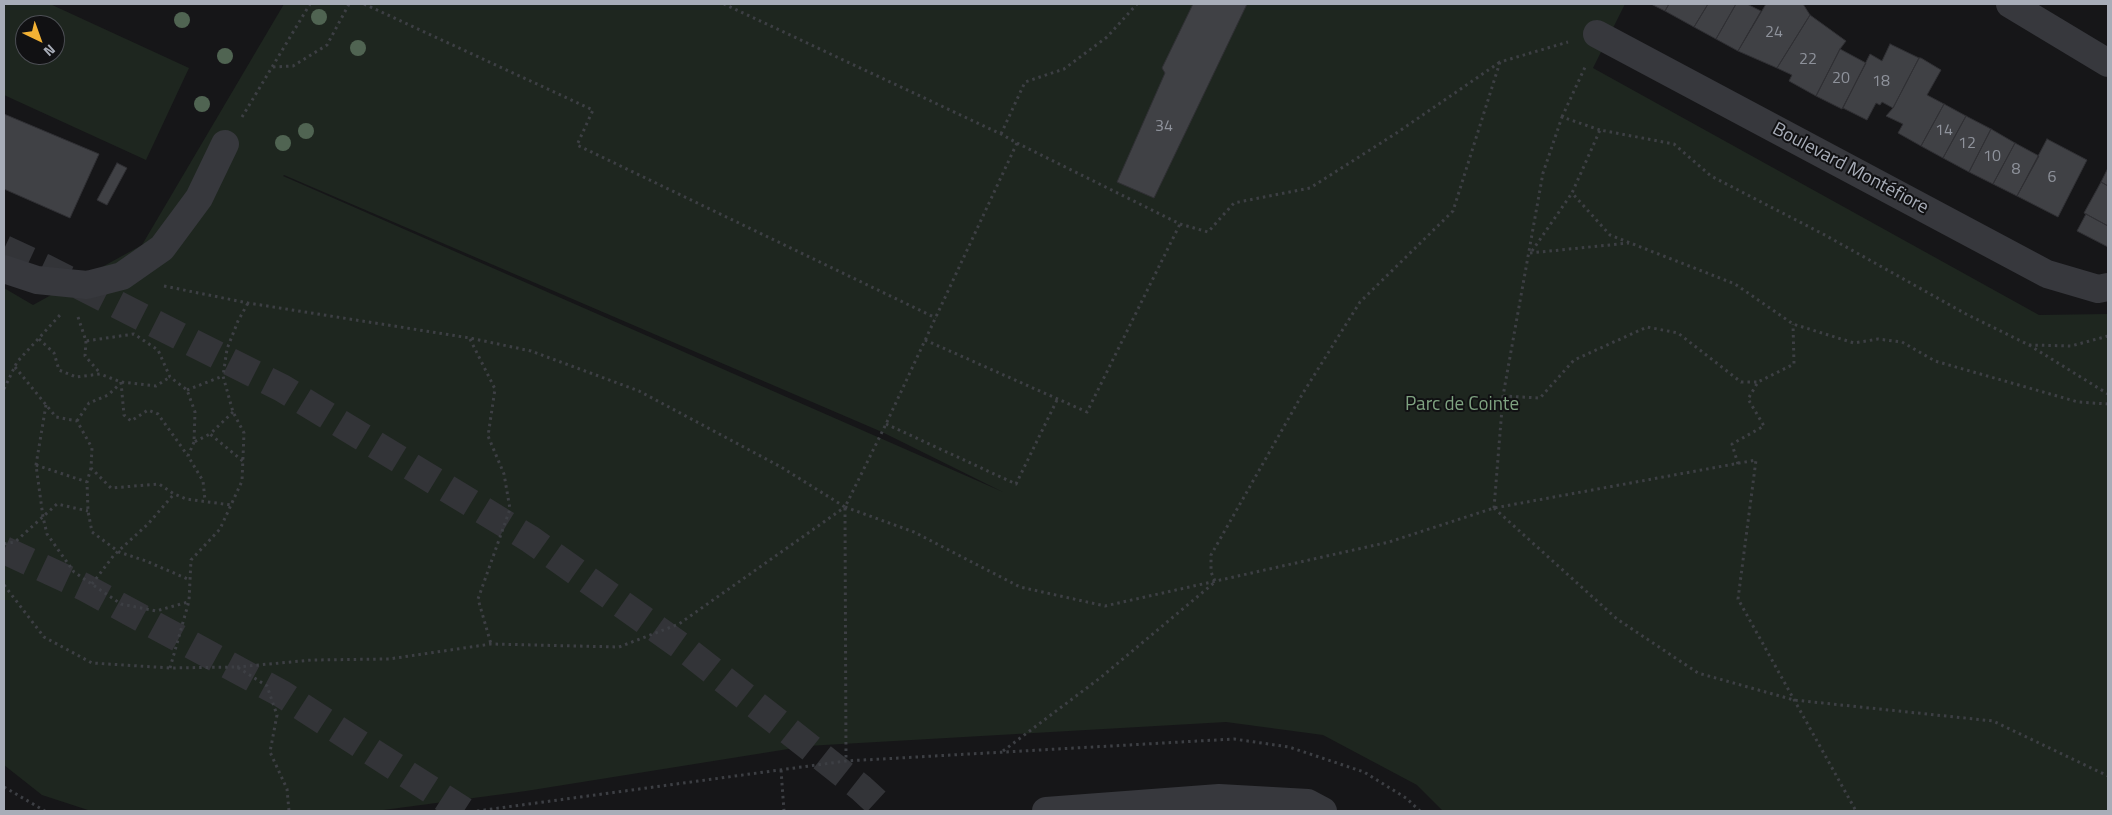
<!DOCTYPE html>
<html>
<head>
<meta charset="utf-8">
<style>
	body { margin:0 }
	#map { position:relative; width:2112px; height:815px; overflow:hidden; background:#161618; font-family:"Titillium Web",sans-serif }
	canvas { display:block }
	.frame { position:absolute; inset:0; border:5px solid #a8adb8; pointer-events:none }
	.north { position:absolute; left:15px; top:15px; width:50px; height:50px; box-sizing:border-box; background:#111113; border:1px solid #4d4f55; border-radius:50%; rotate:138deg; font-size:14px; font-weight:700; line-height:20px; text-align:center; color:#a8adb8 }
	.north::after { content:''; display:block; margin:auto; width:18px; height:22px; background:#f2b134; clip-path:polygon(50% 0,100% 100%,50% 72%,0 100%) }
</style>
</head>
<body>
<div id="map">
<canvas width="2112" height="815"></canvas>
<div class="frame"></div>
<div class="north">N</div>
</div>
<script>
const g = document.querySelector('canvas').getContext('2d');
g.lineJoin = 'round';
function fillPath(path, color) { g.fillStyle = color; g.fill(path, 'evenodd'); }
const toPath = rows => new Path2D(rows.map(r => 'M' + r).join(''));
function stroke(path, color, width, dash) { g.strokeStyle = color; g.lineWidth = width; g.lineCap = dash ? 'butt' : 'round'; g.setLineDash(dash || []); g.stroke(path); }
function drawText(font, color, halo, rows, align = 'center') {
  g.font = font + ' "Titillium Web",sans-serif'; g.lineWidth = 4; g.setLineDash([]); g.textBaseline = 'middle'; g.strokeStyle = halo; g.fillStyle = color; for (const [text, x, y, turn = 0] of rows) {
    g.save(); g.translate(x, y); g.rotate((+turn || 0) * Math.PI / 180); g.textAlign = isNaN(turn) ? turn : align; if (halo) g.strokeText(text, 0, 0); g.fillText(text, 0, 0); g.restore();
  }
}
fillPath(toPath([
	[6,4,50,4,189,68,146,160,4,95,4,8],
	[25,25,55,25,55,55,25,55],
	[284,4,1625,4,1593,68,2039,315,2108,314,2108,811,1443,811,1417,785,1323,735,1226,722,807,746,526,791,376,811,91,811,42,795,4,765,4,288,33,305,142,245],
	[284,175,882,432,1003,492,283,176]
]), '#1e261f');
const building = toPath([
	[1193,4,1247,4,1154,198,1117,182,1165,73,1162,68,1193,4],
	[1651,4,1669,4,1665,11,1651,4],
	[1669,4,1708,4,1694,27,1665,11,1669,4],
	[1708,4,1736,4,1716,39,1694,27,1708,4],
	[1736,4,1747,4,1761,11,1738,51,1716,39,1736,4],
	[1766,4,1803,4,1810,15,1777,68,1738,51,1766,4],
	[1810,15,1846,41,1840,49,1816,96,1789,81,1792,75,1777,68,1810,15],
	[1890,44,1919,58,1893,108,1882,102,1880,105,1876,103,1867,120,1843,108,1870,54,1882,61,1890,44],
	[1840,49,1866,63,1842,109,1816,96,1840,49],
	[1919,58,1921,58,1941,70,1927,95,1944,104,1921,146,1898,133,1903,124,1886,116,1893,108,1919,58],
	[1944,104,1966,116,1943,158,1921,146,1944,104],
	[4,114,99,154,70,218,4,189,4,114],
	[1966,116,1991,129,1969,172,1943,158,1966,116],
	[1991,129,2015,143,1993,184,1969,172,1991,129],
	[2047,139,2087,160,2058,217,2017,196,2047,139],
	[2015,143,2039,156,2017,196,1993,184,2015,143],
	[117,163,127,168,107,205,97,200,117,163],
	[2108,168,2108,186,2101,182,2108,168],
	[2101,182,2108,186,2108,226,2084,213,2101,182],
	[2086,214,2108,226,2108,247,2077,231,2086,214]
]);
fillPath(building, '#404145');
stroke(building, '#303034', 1);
stroke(toPath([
	[4,249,45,268,282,388,530,539,685,649,861,788,886,811],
	[4,550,84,587,282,694,464,811]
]), '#333438', 28, [28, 14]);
stroke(toPath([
	[364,4,593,110,577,145,936,318],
	[273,67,293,66,327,45,349,4],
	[242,117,310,4],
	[1562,117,1586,65],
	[1001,134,1025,82,1064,69,1107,37,1137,4],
	[1017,143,1180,224,1208,232,1234,203,1310,188,1395,134,1500,62],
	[1532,251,1572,193],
	[1530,253,1629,243],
	[164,286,248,303,470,338,531,351,639,391,781,467,845,507,886,424,1017,143,1001,134,724,4],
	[78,317,86,341,134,334,158,350,170,377,187,390,195,412,194,442,210,434],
	[2108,336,2071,346,2029,345,1966,314,1823,234,1711,176,1674,144,1600,130,1572,193,1610,235,1735,284,1793,324,1854,343,1878,339,1902,342,1935,361,2078,402,2108,404],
	[39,339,54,353,59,370,76,377,100,374,121,382,156,386,170,377],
	[470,339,495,389,488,436,504,474,510,509,478,599,491,644],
	[925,340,1087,412,1180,224],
	[86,341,85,356,100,373],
	[2029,345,2108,394],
	[15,367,56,417,77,421,92,448,91,468,111,488,159,484,174,494,186,499,231,505],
	[121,382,124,415,131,421,148,410,158,414,188,456],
	[4,389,17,362,60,315],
	[187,390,223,376],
	[1503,396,1540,398,1574,360,1647,327,1678,333,1741,382,1758,382],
	[46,405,36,465,43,517,47,534,74,572,121,604,156,611,188,602],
	[233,412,210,434,244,462],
	[77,421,89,403,108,395,121,383],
	[886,424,1016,484,1057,400],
	[194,442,188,456,203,481,205,500],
	[1738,464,1732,444,1764,426,1748,399,1758,382,1794,364,1793,324],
	[36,465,87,482],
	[91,468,87,482,88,511,92,532,119,552,146,561,190,580],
	[845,507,914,532,1020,587,1105,606,1389,542,1494,508,1756,460,1738,599,1856,811],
	[845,508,846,761],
	[1494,508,1617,619,1698,673,1794,700,1993,721,2108,776],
	[1494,508,1503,396,1543,173,1562,117,1600,130],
	[4,544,15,542,57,504,88,511],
	[1215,581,1211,572,1211,555,1303,393,1360,302,1453,211,1500,62,1568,42],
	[92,584,114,555,148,524,174,494],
	[4,585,44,637,92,663,170,668,237,667,267,686,277,715,270,752,287,789,289,811],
	[237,667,312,660,389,659,491,644,619,647,679,624,845,507],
	[170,668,189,601,191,560,220,529,242,481,244,433,233,412,223,376,227,349,238,321,248,303],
	[1003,751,1100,678,1215,582],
	[781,770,784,811],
	[4,787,45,811],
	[477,811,846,761,1234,739,1289,747,1364,772,1406,798,1420,811]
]), '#3d3f44', 3, [2.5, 4]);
stroke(toPath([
	[2010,4,2108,63],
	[1597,34,2047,274,2098,289,2108,287],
	[4,269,37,280,87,285,122,276,162,248,199,198,225,144],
	[1046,811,1219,798,1308,803,1323,811]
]), '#37383d', 28);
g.fillStyle = '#506452';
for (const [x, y] of [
	[319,17],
	[182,20],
	[358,48],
	[225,56],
	[202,104],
	[306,131],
	[283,143]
]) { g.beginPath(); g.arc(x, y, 8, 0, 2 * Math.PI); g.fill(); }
drawText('16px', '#8e929b', null, [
	["24",1774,33],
	["22",1808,60],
	["20",1841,79],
	["18",1881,82],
	["34",1164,127],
	["14",1944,131],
	["12",1967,144],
	["10",1992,157],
	["8",2016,170],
	["6",2052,178]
]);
drawText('19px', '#a8adb8', '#111113', [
	["Boulevard Montéfiore",1850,169,28]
]);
drawText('19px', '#7fa381', '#111113', [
	["Parc de Cointe",1462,405]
]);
</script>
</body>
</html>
